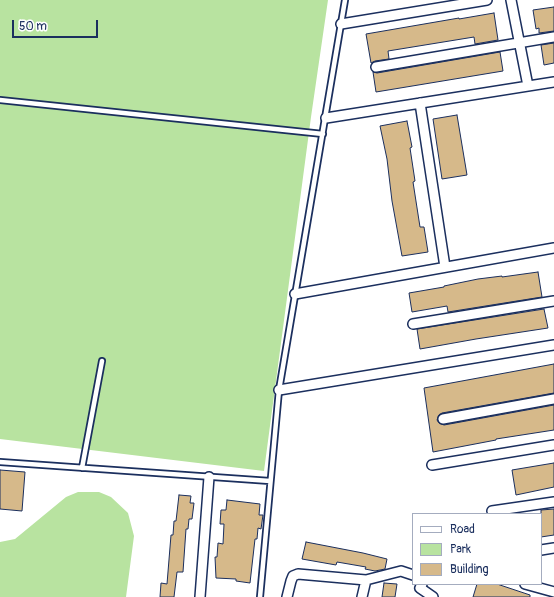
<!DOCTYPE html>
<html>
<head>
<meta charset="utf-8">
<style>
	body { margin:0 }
	#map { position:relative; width:554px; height:597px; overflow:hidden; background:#fff; font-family:Pangolin,sans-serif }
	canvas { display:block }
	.legend { position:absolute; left:412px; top:513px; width:130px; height:72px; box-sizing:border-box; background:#fff; border:1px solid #a4acbf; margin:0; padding:5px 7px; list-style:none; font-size:12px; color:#1b2f5e }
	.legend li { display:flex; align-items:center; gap:8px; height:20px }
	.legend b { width:20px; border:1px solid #a4acbf }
	.scale { position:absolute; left:12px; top:20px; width:86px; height:18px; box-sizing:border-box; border:2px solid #1b2f5e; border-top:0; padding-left:5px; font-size:12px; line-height:14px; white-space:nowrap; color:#1b2f5e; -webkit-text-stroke:3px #fff; paint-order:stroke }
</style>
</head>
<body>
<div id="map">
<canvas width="554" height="597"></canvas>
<ul class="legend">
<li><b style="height:5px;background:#fff"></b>Road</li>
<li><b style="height:11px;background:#b8e3a0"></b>Park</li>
<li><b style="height:11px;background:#d6b98a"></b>Building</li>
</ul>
<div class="scale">50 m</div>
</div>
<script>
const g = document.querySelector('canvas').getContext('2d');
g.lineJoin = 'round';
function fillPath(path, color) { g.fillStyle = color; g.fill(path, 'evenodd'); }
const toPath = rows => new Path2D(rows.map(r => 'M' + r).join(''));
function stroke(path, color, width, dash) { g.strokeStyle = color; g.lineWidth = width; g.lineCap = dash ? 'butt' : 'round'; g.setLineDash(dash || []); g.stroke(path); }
fillPath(toPath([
	[0,0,328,0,311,117,264,471,0,439],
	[78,492,99,492,111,497,128,513,134,536,126,597,0,597,0,542,15,539,66,497]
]), '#b8e3a0');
const building = toPath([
	[554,7,554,31,539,33,539,28,536,29,533,10,554,7],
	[494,13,498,40,475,44,474,37,388,51,389,59,375,61,371,63,366,34,459,18,459,19,494,13],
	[554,43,554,63,544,65,541,45,554,43],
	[500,52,503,71,376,92,373,72,377,73,500,52],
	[457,115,467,175,442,179,433,119,457,115],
	[407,121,412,147,410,148,415,181,413,182,420,227,424,227,428,252,402,256,392,201,387,159,380,126,407,121],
	[538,272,542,297,448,312,447,306,412,312,409,293,444,287,444,286,478,279,502,276,502,277,538,272],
	[544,309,548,328,476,339,420,349,417,329,544,309],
	[554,364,554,393,442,413,439,415,437,420,439,423,444,425,554,405,554,430,496,439,496,440,433,452,424,388,554,364],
	[554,463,554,487,516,495,512,470,554,463],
	[0,470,25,472,22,511,0,509,0,470],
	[179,495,191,496,190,503,194,503,192,519,189,519,188,529,186,529,183,572,177,572,174,597,160,597,161,583,167,584,171,535,173,535,174,521,176,521,179,495],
	[227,500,260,504,259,515,263,515,261,529,258,528,257,539,255,539,250,583,236,581,236,579,216,578,215,557,217,557,218,543,223,544,224,524,220,524,221,510,226,510,227,500],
	[554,509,554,535,541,537,541,510,554,509],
	[306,542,363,553,387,559,385,569,375,571,365,569,366,567,337,562,336,565,302,559,306,542],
	[384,583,397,584,395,597,382,597,384,583],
	[477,584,497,584,530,595,530,597,473,597,477,584]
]);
fillPath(building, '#d6b98a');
stroke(building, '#1b2f5e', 1);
const service = toPath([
	[0,100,323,134],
	[0,462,270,481],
	[82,468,102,361],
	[260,597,279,390,345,0]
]);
const minor = toPath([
	[511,0,528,86],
	[341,24,487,0],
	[376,67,554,37],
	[420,103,445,267],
	[326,118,554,82],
	[295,294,554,248],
	[413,324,554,301],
	[279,390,554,345],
	[443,419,554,399],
	[432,465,554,445],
	[492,511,554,502],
	[541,550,554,548],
	[366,580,401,571,413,575],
	[422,584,420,588,433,597],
	[525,584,554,592],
	[200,597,209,477],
	[287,597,291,581,293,576,298,574,366,580,362,597]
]);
stroke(service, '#1b2f5e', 8);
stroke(minor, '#1b2f5e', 12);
stroke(service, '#fff', 4.5);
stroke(minor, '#fff', 9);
</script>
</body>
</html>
